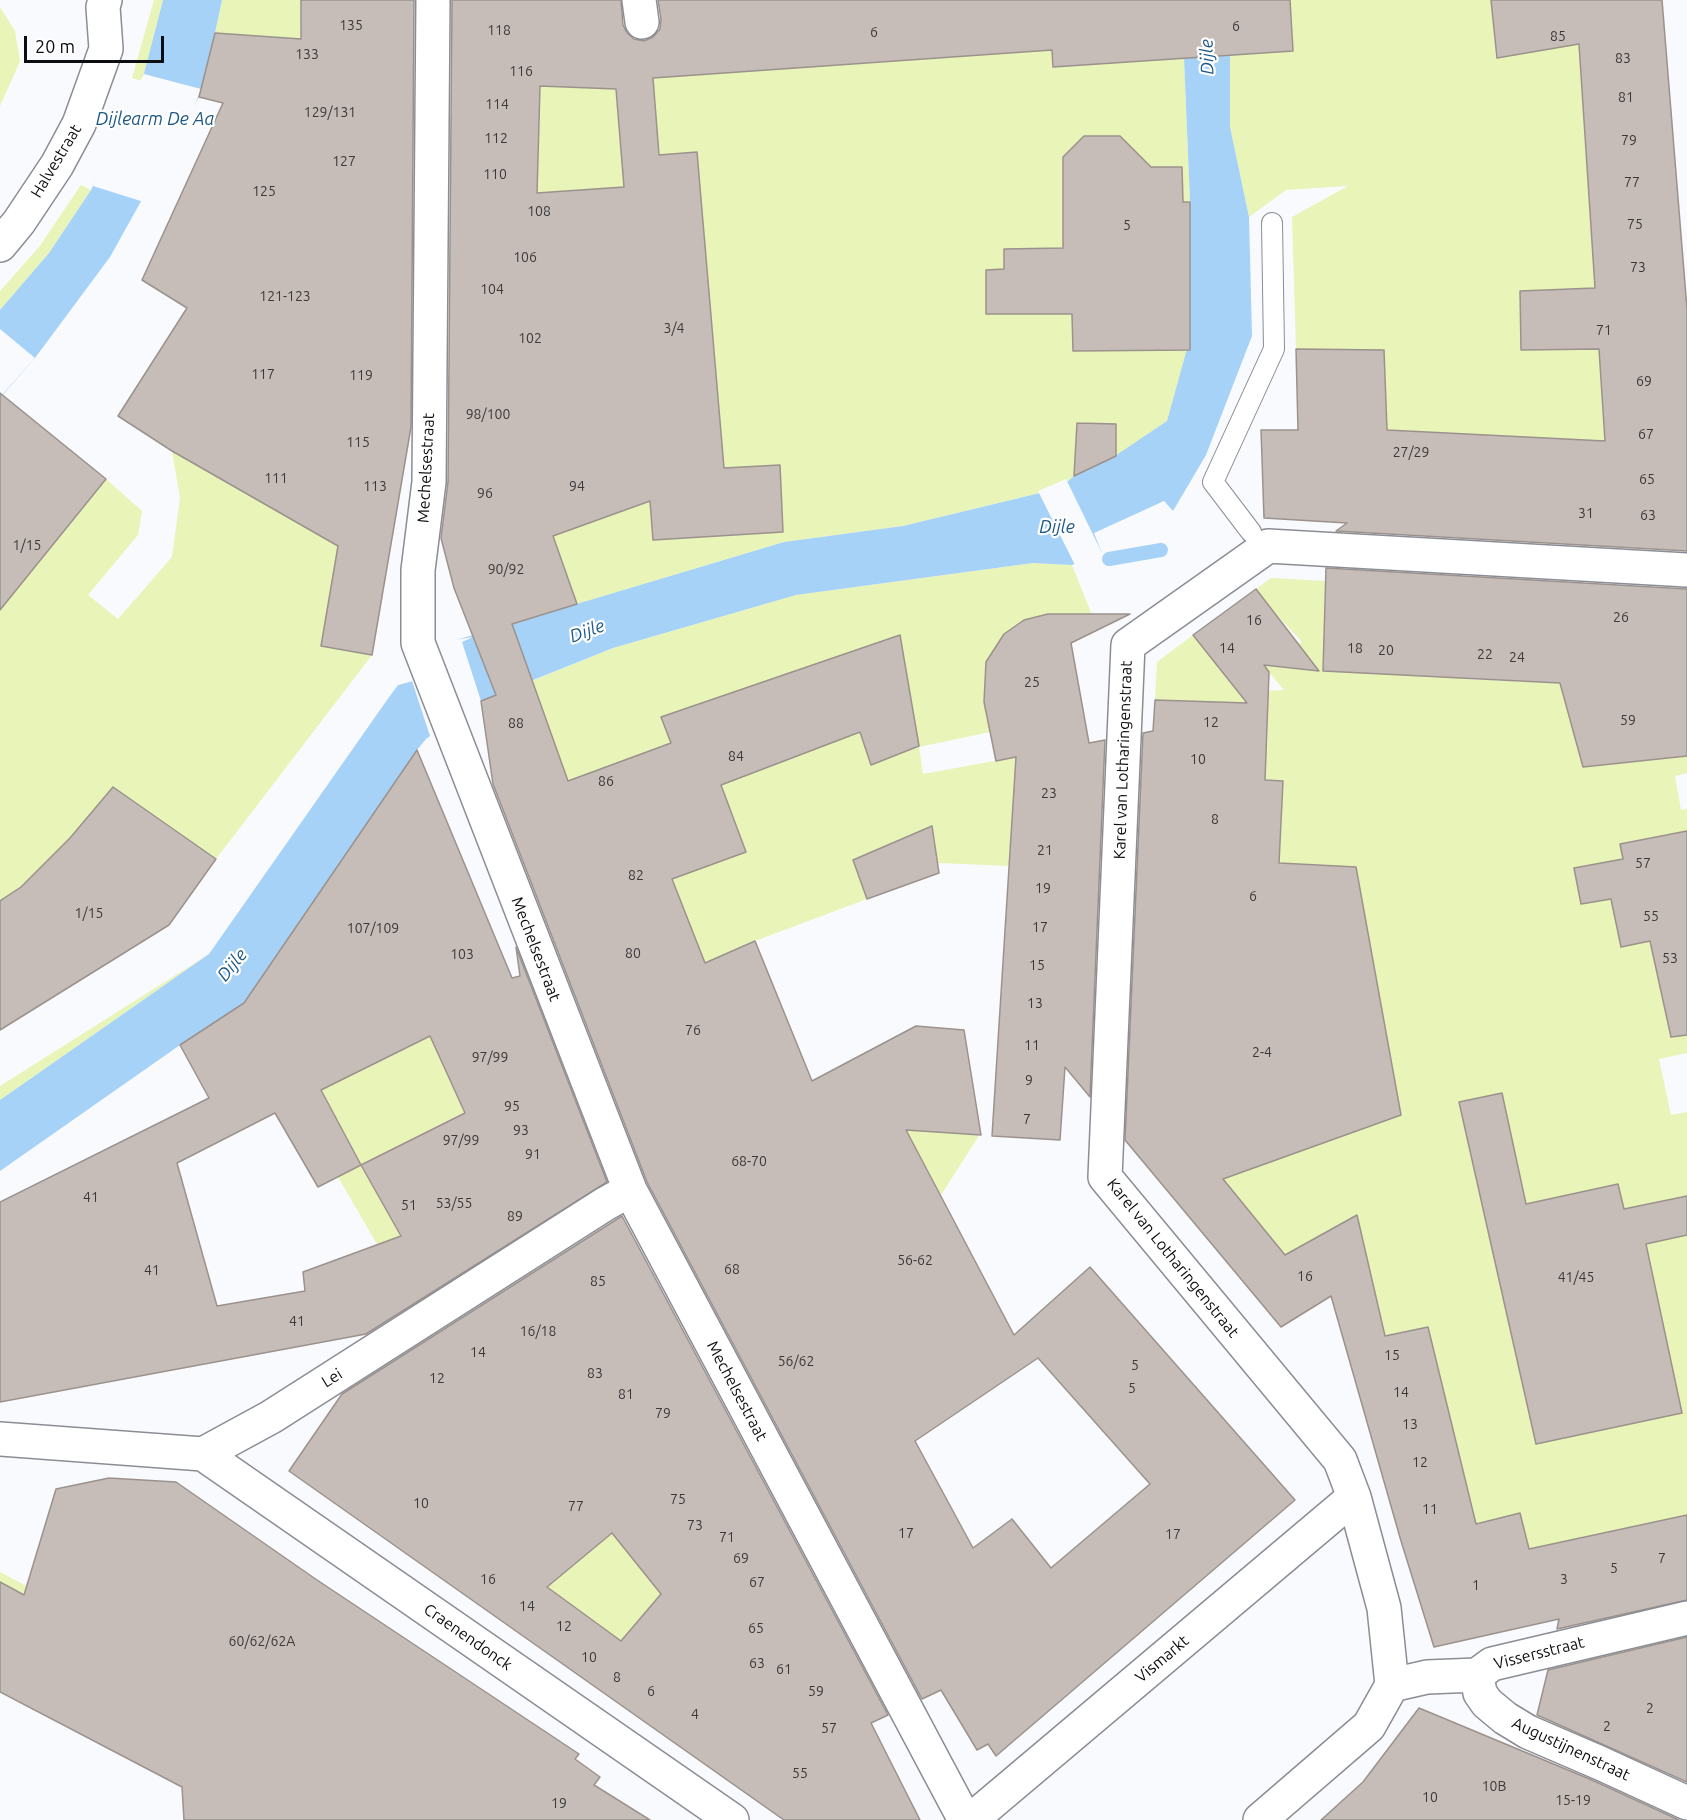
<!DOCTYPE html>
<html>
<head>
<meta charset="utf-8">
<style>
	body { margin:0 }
	#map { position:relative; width:1687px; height:1820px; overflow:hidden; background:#f9fafd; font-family:Ubuntu,sans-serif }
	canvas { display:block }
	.scale { position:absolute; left:24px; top:36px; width:140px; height:27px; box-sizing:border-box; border:3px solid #0c0d10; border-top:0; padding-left:8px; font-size:18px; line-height:21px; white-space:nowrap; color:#0c0d10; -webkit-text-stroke:4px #fff; paint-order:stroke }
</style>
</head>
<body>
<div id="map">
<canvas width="1687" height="1820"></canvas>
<div class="scale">20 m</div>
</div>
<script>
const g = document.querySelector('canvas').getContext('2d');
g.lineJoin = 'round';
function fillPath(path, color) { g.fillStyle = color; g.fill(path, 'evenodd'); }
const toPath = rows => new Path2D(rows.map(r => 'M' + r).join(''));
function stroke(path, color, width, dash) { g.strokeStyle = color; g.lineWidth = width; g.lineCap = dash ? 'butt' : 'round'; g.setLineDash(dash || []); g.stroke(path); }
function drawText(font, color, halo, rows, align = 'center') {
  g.font = font + ' Ubuntu,sans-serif'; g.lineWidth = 4.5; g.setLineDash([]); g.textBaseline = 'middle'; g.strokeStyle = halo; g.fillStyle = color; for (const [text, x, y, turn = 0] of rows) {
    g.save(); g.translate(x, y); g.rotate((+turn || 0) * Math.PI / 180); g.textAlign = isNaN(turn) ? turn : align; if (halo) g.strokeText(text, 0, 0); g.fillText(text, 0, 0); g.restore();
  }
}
fillPath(toPath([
	[154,0,163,0,142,81,132,78],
	[222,0,301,0,300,39,215,33],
	[1290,0,1497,0,1491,1,1497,58,1579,44,1595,288,1520,291,1521,350,1599,349,1606,466,1387,430,1384,350,1296,349,1292,217,1348,186,1286,190,1249,217,1230,127,1230,55],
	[0,7,15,31,20,61,0,106],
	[1052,50,1053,67,1184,58,1190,202,1183,202,1143,174,1143,159,1120,136,1084,136,1063,157,1063,248,1005,249,1004,269,986,270,987,314,1072,314,1073,351,1187,350,1167,421,1116,456,1074,476,1067,482,1040,493,903,526,784,542,577,604,553,536,610,515,646,456,653,540,783,531,780,465,724,468,697,153,659,155,653,78],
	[616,80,624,187,536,193,540,86,587,88],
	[81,185,91,190,49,253,0,310,0,291,39,247],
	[172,451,338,546,321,646,372,655,216,859,113,787,70,838,21,887,0,901,0,610,106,479,142,511,138,535,88,595,118,619,172,557,180,498],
	[1033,563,1072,565,1098,630,1076,614,1048,614,1024,620,1004,634,986,662,984,702,990,732,919,747,923,774,1016,757,1009,866,938,863,931,826,853,860,867,899,755,941,705,963,692,930,658,943,659,884,746,852,734,818,599,831,860,732,871,765,918,747,900,635,662,717,671,743,538,792,525,757,555,745,532,681,613,648,796,595],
	[1271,578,1325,581,1324,622,1469,630,1467,679,1530,682,1532,633,1555,665,1583,767,1687,756,1687,773,1675,776,1681,810,1687,809,1687,831,1621,844,1623,859,1574,868,1581,904,1611,899,1621,947,1650,941,1666,1013,1687,1009,1687,1053,1659,1059,1671,1115,1687,1112,1687,1196,1624,1209,1618,1184,1526,1204,1502,1093,1459,1102,1536,1444,1681,1413,1646,1244,1687,1235,1687,1515,1529,1549,1472,1525,1464,1474,1428,1327,1385,1336,1357,1216,1285,1255,1223,1179,1279,863,1282,781,1243,779,1267,743,1268,704,1155,700,1157,662,1193,635,1239,692,1284,690,1260,661,1302,642,1273,611,1256,589],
	[209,954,0,1100,0,1086],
	[430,1036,465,1112,361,1165,406,1246,385,1258,338,1177,361,1165,321,1090],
	[905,1128,980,1134,941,1195],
	[612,1533,664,1590,636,1624,643,1670,527,1573,568,1569],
	[0,1572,55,1601,51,1608,0,1582]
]), '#e8f4b8');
fillPath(toPath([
	[163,0,222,0,209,61,199,97,110,257,35,358,0,398,0,310,49,253,91,190,142,81],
	[1230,55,1230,127,1249,217,1252,336,1206,455,1173,511,1164,501,1094,533,1102,553,1072,565,1033,563,796,595,613,648,481,701,454,716,450,723,426,739,417,750,243,1005,180,1045,0,1171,0,1100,209,954,387,700,398,685,412,681,453,641,784,542,903,526,1040,493,1067,482,1074,476,1115,456,1167,421,1190,338,1190,202,1184,58]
]), '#a6d2f8');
fillPath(toPath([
	[144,74,201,89,189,120,144,202,93,186,109,145],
	[0,329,35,358,2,395,0,393],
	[1066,479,1103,555,1076,567,1038,491],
	[473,637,462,642,481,701,417,750,430,736,412,681,398,685,410,678,416,670,449,641]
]), '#f9fafd');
stroke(toPath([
	[1109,559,1161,550]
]), '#a6d2f8', 14);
const building = toPath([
	[301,0,414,0,411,427,372,655,321,646,338,546,172,451,118,416,187,308,142,280,223,103,199,97,215,33,301,39,301,0],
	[452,0,621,0,623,25,627,33,634,39,644,41,653,37,660,29,661,19,658,0,1290,0,1293,51,1053,67,1052,50,653,78,659,155,697,152,724,468,780,465,783,532,653,540,650,501,553,536,577,604,512,624,568,781,671,743,661,717,900,635,919,746,871,765,860,732,721,785,746,852,672,879,705,963,755,941,812,1081,916,1026,964,1030,981,1135,906,1130,1014,1335,1090,1267,1295,1500,996,1756,988,1744,977,1750,941,1690,922,1699,647,1182,493,784,481,701,496,695,454,588,441,538,448,482,452,0],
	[540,86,616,89,624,187,537,193,540,86],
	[1038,1358,1150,1484,1051,1568,1012,1519,973,1548,915,1441,1038,1358],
	[1491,0,1662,0,1687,309,1687,551,1336,531,1347,523,1264,518,1261,430,1298,430,1296,349,1384,350,1387,430,1605,441,1599,349,1521,350,1520,291,1595,288,1579,44,1497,58,1491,0],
	[1084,136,1120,136,1151,167,1182,167,1183,202,1190,202,1190,350,1073,351,1072,314,986,314,986,270,1004,269,1004,249,1063,248,1063,157,1084,136],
	[0,393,106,479,0,610,0,393],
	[1077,423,1116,424,1116,456,1074,476,1077,423],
	[1326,568,1687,589,1687,756,1583,767,1560,683,1323,671,1326,568],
	[1256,589,1319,671,1264,665,1269,672,1265,780,1283,781,1279,863,1356,867,1401,1115,1223,1179,1285,1255,1357,1215,1385,1336,1428,1327,1476,1524,1520,1513,1529,1549,1687,1515,1687,1600,1557,1629,1559,1619,1434,1647,1401,1541,1331,1296,1281,1327,1125,1140,1143,733,1153,731,1155,700,1247,703,1193,635,1256,589],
	[1048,614,1130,614,1071,643,1089,743,1105,740,1090,1097,1065,1067,1060,1140,992,1136,1016,757,996,761,984,702,986,662,1004,634,1024,620,1048,614],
	[417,750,512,978,520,976,516,947,607,1182,366,1334,0,1402,0,1202,209,1098,180,1045,244,1003,417,750],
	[430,1036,465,1113,361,1165,321,1090,430,1036],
	[275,1113,318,1187,361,1165,401,1236,303,1272,305,1291,217,1306,177,1163,275,1113],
	[113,787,216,859,169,925,0,1030,0,901,21,887,70,838,113,787],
	[932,826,939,873,867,899,853,860,932,826],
	[1687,831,1687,1035,1671,1037,1650,941,1621,947,1611,899,1581,904,1574,868,1623,859,1620,844,1687,831],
	[1502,1093,1526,1204,1618,1184,1624,1209,1687,1196,1687,1235,1646,1244,1682,1413,1536,1444,1459,1102,1502,1093],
	[622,1216,888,1715,871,1723,920,1820,784,1820,289,1471,342,1394,622,1216],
	[612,1533,661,1594,621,1641,547,1587,612,1533],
	[109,1478,176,1482,317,1580,579,1754,575,1759,600,1777,594,1785,650,1820,184,1820,182,1787,0,1692,0,1582,24,1595,56,1489,109,1478],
	[1687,1637,1687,1782,1537,1715,1548,1670,1687,1637],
	[1419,1708,1592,1780,1679,1820,1321,1820,1363,1782,1419,1708]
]);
fillPath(building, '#c7bdb8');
stroke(building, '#9b928d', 1.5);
const lane = toPath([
	[1251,532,1213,482,1274,349,1272,223]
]);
const street = toPath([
	[433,0,429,482,418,570,418,643,630,1190,965,1820],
	[639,0,642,22],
	[0,245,19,222,57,165,79,124,106,49,103,7,105,0],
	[0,1439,203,1454,271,1417,605,1204,630,1190],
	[203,1454,732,1820],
	[1477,1675,1480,1693,1487,1703,1505,1718,1528,1732,1600,1763,1687,1803],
	[1392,1685,1427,1677,1477,1675,1492,1664,1687,1618],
	[971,1820,1354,1497],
	[1260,1820,1369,1726,1392,1685,1384,1608,1354,1497,1340,1460,1105,1177,1128,645,1268,546,1687,570]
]);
stroke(lane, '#8b8d95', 22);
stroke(street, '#8b8d95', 36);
stroke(lane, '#fff', 20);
stroke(street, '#fff', 33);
drawText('14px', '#3b393a', null, [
	["135",351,25],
	["6",1236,26],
	["118",499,30],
	["6",874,32],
	["85",1558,36],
	["133",307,54],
	["83",1623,58],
	["116",521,71],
	["81",1626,97],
	["114",497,104],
	["129/131",330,112],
	["112",496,138],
	["79",1629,140],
	["127",344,161],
	["110",495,174],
	["77",1632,182],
	["125",264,191],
	["108",539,211],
	["75",1635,224],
	["5",1127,225],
	["106",525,257],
	["73",1638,267],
	["104",492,289],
	["121-123",285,296],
	["3/4",674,328],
	["71",1604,330],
	["102",530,338],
	["117",263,374],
	["119",361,375],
	["69",1644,381],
	["98/100",488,414],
	["67",1646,434],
	["115",358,442],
	["27/29",1411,452],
	["111",276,478],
	["65",1647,479],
	["113",375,486],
	["94",577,486],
	["96",485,493],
	["31",1586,513],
	["63",1648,515],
	["1/15",27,545],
	["90/92",506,569],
	["26",1621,617],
	["16",1254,620],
	["14",1227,648],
	["18",1355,648],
	["20",1386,650],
	["22",1485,654],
	["24",1517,657],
	["25",1032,682],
	["59",1628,720],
	["12",1211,722],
	["88",516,723],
	["84",736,756],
	["10",1198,759],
	["86",606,781],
	["23",1049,793],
	["8",1215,819],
	["21",1045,850],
	["57",1643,863],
	["82",636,875],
	["19",1043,888],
	["6",1253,896],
	["1/15",89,913],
	["55",1651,916],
	["17",1040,927],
	["107/109",373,928],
	["80",633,953],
	["103",462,954],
	["53",1670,958],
	["15",1037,965],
	["13",1035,1003],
	["76",693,1030],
	["11",1032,1045],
	["2-4",1262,1052],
	["97/99",490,1057],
	["9",1029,1080],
	["95",512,1106],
	["7",1027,1119],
	["93",521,1130],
	["97/99",461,1140],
	["91",533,1154],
	["68-70",749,1161],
	["41",91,1197],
	["53/55",454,1203],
	["51",409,1205],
	["89",515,1216],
	["56-62",915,1260],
	["68",732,1269],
	["41",152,1270],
	["16",1305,1276],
	["41/45",1576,1277],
	["85",598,1281],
	["41",297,1321],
	["16/18",538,1331],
	["14",478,1352],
	["15",1392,1355],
	["56/62",796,1361],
	["5",1135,1365],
	["83",595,1373],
	["12",437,1378],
	["5",1132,1388],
	["14",1401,1392],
	["81",626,1394],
	["79",663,1413],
	["13",1410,1424],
	["12",1420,1462],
	["75",678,1499],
	["10",421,1503],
	["77",576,1506],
	["11",1430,1509],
	["73",695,1525],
	["17",906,1533],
	["17",1173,1534],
	["71",727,1537],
	["69",741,1558],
	["7",1662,1558],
	["5",1614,1568],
	["16",488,1579],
	["3",1564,1579],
	["67",757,1582],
	["1",1476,1585],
	["14",527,1606],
	["12",564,1626],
	["65",756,1628],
	["60/62/62A",262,1641],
	["10",589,1657],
	["63",757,1663],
	["61",784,1669],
	["8",617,1677],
	["6",651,1691],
	["59",816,1691],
	["2",1650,1708],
	["4",695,1714],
	["2",1607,1726],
	["57",829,1728],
	["55",800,1773],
	["10B",1494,1786],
	["10",1430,1797],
	["15-19",1573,1800],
	["19",559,1803]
]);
drawText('16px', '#0c0d10', '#fff', [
	["Halvestraat",56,161,-59],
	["Mechelsestraat",426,468,-87],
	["Karel van Lotharingenstraat",1123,760,-88],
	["Mechelsestraat",536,949,69],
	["Karel van Lotharingenstraat",1173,1258,51],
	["Lei",332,1378,-32],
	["Mechelsestraat",737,1391,62],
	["Craenendonck",468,1637,35],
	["Vissersstraat",1539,1653,-14],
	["Vismarkt",1162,1659,-40],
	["Augustijnenstraat",1571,1749,25]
]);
drawText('italic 18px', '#1e5986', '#fff', [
	["Dijle",1207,57,-92],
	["Dijlearm De Aa",155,119],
	["Dijle",1057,527],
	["Dijle",587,631,-20],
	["Dijle",232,965,-51]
]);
</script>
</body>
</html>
